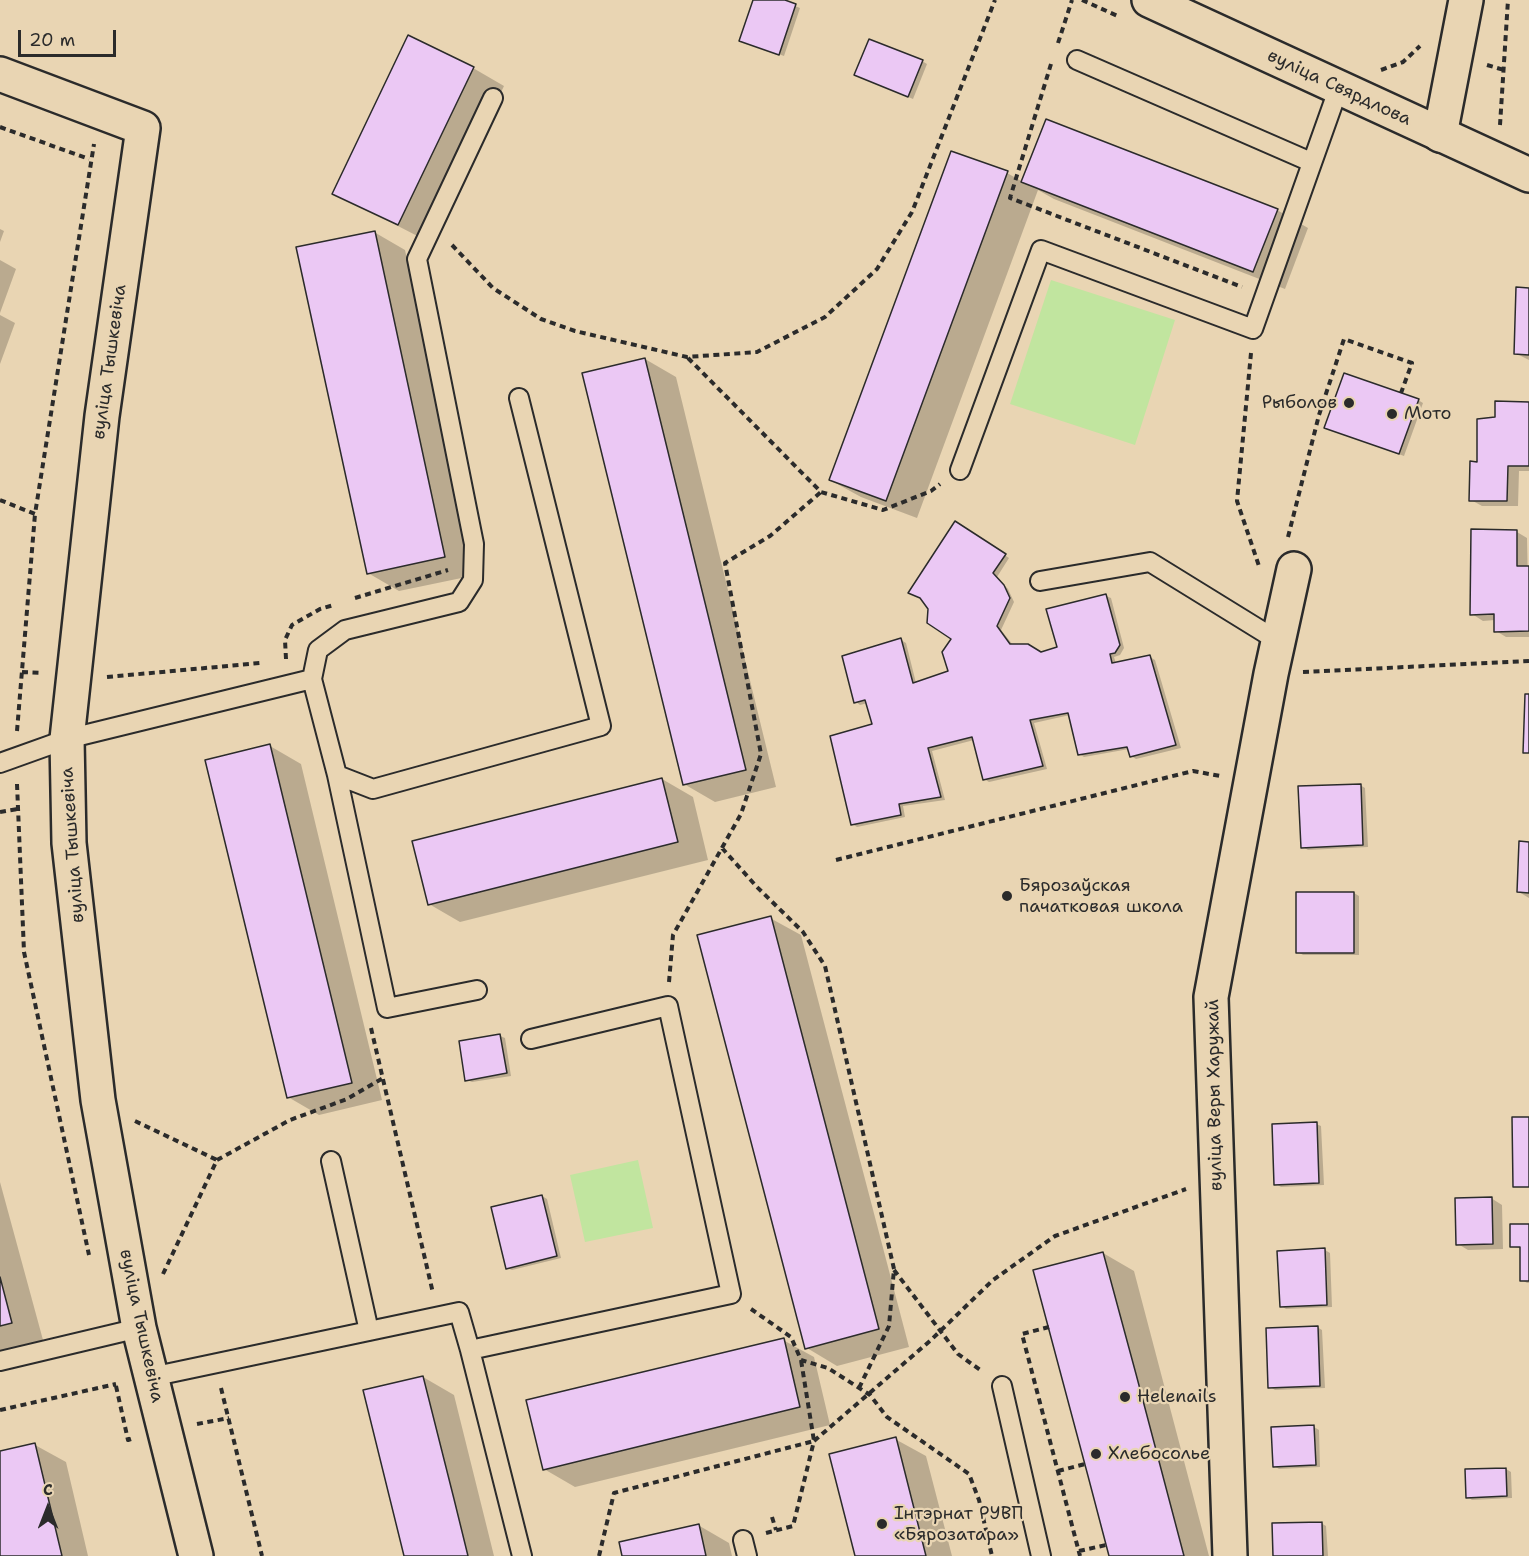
<!DOCTYPE html>
<html>
<head>
<meta charset="utf-8">
<style>
	body { margin:0 }
	#map { position:relative; width:1529px; height:1556px; overflow:hidden; background:#e9d5b3; font-family:"Shantell Sans",sans-serif }
	canvas { display:block }
	.north { position:absolute; left:18px; top:1478px; width:60px; height:60px; -webkit-text-stroke:4px #e9d5b3; paint-order:stroke; rotate:0deg; font-size:16px; font-weight:700; line-height:24px; text-align:center; color:#2b2b2b }
	.north::after { content:''; display:block; margin:auto; width:21px; height:27px; background:#2b2b2b; clip-path:polygon(50% 0,100% 100%,50% 72%,0 100%) }
	.scale { position:absolute; left:18px; top:30px; width:98px; height:27px; box-sizing:border-box; border:3px solid #2b2b2b; border-top:0; padding-left:8px; font-size:18px; line-height:21px; white-space:nowrap; color:#2b2b2b; -webkit-text-stroke:4px #e9d5b3; paint-order:stroke }
</style>
</head>
<body>
<div id="map">
<canvas width="1529" height="1556"></canvas>
<div class="north">С</div>
<div class="scale">20 m</div>
</div>
<script>
const g = document.querySelector('canvas').getContext('2d');
g.lineJoin = 'round';
function fillPath(path, color) { g.fillStyle = color; g.fill(path, 'evenodd'); }
const toPath = rows => new Path2D(rows.map(r => 'M' + r).join(''));
function stroke(path, color, width, dash) { g.strokeStyle = color; g.lineWidth = width; g.lineCap = dash ? 'butt' : 'round'; g.setLineDash(dash || []); g.stroke(path); }
function drawText(font, color, halo, rows, align = 'center') {
  g.font = font + ' "Shantell Sans",sans-serif'; g.lineWidth = 4.5; g.setLineDash([]); g.textBaseline = 'middle'; g.strokeStyle = halo; g.fillStyle = color; for (const [text, x, y, turn = 0] of rows) {
    g.save(); g.translate(x, y); g.rotate((+turn || 0) * Math.PI / 180); g.textAlign = isNaN(turn) ? turn : align; if (halo) g.strokeText(text, 0, 0); g.fillText(text, 0, 0); g.restore();
  }
}
fillPath(toPath([
	[1051,280,1175,320,1135,445,1010,404],
	[638,1160,653,1228,585,1242,570,1175]
]), '#c1e59f');
fillPath(toPath([
	[755,0,780,0,800,8,784,56,741,41],
	[922,61,927,64,913,99,861,77],
	[473,68,504,86,429,242,334,193],
	[1007,173,1023,182,1277,210,1308,228,1285,289,1054,199,1038,190,917,518,861,497,830,480],
	[0,229,4,231,0,242],
	[374,232,405,250,476,575,399,591,368,573],
	[0,260,16,269,0,313],
	[1529,289,1529,360,1515,353],
	[0,315,15,323,0,364],
	[645,359,676,377,776,787,715,802,684,784],
	[1418,400,1423,403,1404,456,1331,430],
	[1529,404,1529,471,1519,471,1518,506,1482,506,1471,500,1479,463,1497,419],
	[955,523,1009,558,997,577,1008,589,1014,602,1001,630,1013,645,1041,654,1059,648,1106,596,1111,598,1124,648,1120,655,1114,657,1116,664,1150,657,1155,660,1181,748,1136,759,1131,756,1129,749,1084,757,1079,754,1070,715,1034,723,1047,769,989,782,984,779,974,740,932,751,945,800,903,806,905,817,857,827,852,824,873,725,868,703,860,705,856,702,901,640,906,643,916,683,950,672,953,638],
	[1517,532,1527,538,1529,637,1506,637,1496,631,1495,620,1483,621,1472,614],
	[270,746,301,764,382,1100,319,1115,288,1097],
	[662,779,693,797,708,860,460,922,429,904],
	[1360,785,1365,788,1368,847,1308,850,1303,847],
	[1529,843,1529,898,1519,892],
	[1298,893,1354,893,1359,896,1359,955,1303,955,1298,952],
	[770,918,801,935,909,1347,837,1366,807,1348],
	[500,1036,505,1038,511,1076,472,1082,467,1080],
	[1316,1124,1321,1126,1324,1185,1281,1187,1276,1184],
	[0,1182,43,1340,0,1352],
	[542,1196,547,1199,561,1258,512,1270,507,1268],
	[1491,1198,1502,1205,1503,1249,1468,1250,1458,1244],
	[1529,1225,1529,1283,1527,1283,1522,1280,1522,1249,1511,1246],
	[1325,1250,1330,1253,1332,1307,1286,1309,1281,1306],
	[1103,1253,1134,1271,1209,1556,1111,1556],
	[1317,1327,1322,1330,1325,1388,1275,1390,1270,1387],
	[783,1340,814,1357,830,1425,575,1487,544,1469],
	[423,1377,454,1395,494,1556,406,1556],
	[1314,1427,1319,1430,1320,1467,1279,1469,1274,1466],
	[895,1439,926,1456,952,1556,857,1556],
	[35,1445,66,1462,88,1556,0,1556,0,1453],
	[1506,1469,1511,1472,1512,1498,1472,1500,1468,1497,1467,1471],
	[1321,1523,1326,1526,1328,1556,1275,1556],
	[698,1525,729,1543,732,1556,623,1556]
]), '#0003');
const building = toPath([
	[753,0,785,0,796,4,779,55,739,41,753,0],
	[408,35,474,67,398,225,332,194,408,35],
	[869,39,923,60,908,97,854,75,869,39],
	[1046,119,1278,209,1253,272,1021,182,1046,119],
	[951,151,1008,171,886,501,829,480,951,151],
	[375,231,445,557,367,574,296,247,375,231],
	[1516,287,1529,288,1529,355,1514,354,1516,287],
	[645,358,746,770,683,785,582,373,645,358],
	[1344,373,1419,399,1399,454,1324,428,1344,373],
	[1495,401,1529,402,1529,466,1508,466,1507,501,1469,501,1470,461,1477,462,1477,419,1495,417,1495,401],
	[955,521,1006,554,993,573,1004,585,1010,598,997,626,1010,644,1028,644,1041,652,1057,647,1046,609,1106,594,1120,645,1115,653,1110,654,1112,663,1150,655,1176,745,1130,757,1127,747,1078,755,1068,713,1030,720,1043,766,983,780,972,737,928,748,941,797,899,804,901,815,851,825,830,736,872,724,865,700,854,703,842,656,901,638,913,683,948,671,942,652,951,639,927,623,928,609,920,598,908,593,955,521],
	[1471,529,1517,530,1517,566,1529,566,1529,631,1494,632,1494,614,1470,615,1471,529],
	[1525,694,1529,694,1529,753,1523,753,1525,694],
	[270,744,352,1083,287,1098,205,760,270,744],
	[662,778,678,842,428,905,412,841,662,778],
	[1361,784,1363,845,1301,848,1298,786,1361,784],
	[1519,841,1529,842,1529,893,1517,892,1519,841],
	[1296,892,1354,892,1354,953,1296,953,1296,892],
	[771,916,879,1329,805,1349,697,935,771,916],
	[500,1034,507,1073,465,1081,459,1041,500,1034],
	[1512,1117,1529,1117,1529,1187,1513,1187,1512,1117],
	[1317,1122,1319,1183,1274,1185,1272,1124,1317,1122],
	[542,1195,557,1256,506,1269,491,1207,542,1195],
	[1492,1197,1493,1244,1456,1245,1455,1198,1492,1197],
	[1510,1224,1529,1224,1529,1281,1520,1281,1520,1247,1510,1247,1510,1224],
	[1325,1248,1327,1305,1280,1307,1277,1251,1325,1248],
	[1103,1252,1136,1374,1184,1556,1109,1556,1088,1476,1033,1270,1103,1252],
	[0,1277,12,1323,0,1326,0,1277],
	[1318,1326,1320,1386,1268,1388,1266,1328,1318,1326],
	[784,1338,800,1407,543,1470,526,1400,784,1338],
	[423,1376,454,1499,468,1556,404,1556,363,1390,423,1376],
	[1314,1425,1316,1465,1273,1467,1271,1427,1314,1425],
	[896,1437,926,1556,855,1556,829,1454,896,1437],
	[35,1443,62,1556,0,1556,0,1451,35,1443],
	[1506,1468,1507,1496,1466,1498,1465,1469,1506,1468],
	[1322,1522,1323,1556,1273,1556,1272,1523,1322,1522],
	[699,1524,706,1556,622,1556,619,1542,699,1524]
]);
fillPath(building, '#ebc8f4');
stroke(building, '#2b2b2b', 1.5);
const lane = toPath([
	[1077,60,1311,162],
	[960,470,1041,250,1253,329,1339,87],
	[1040,581,1150,562,1278,641],
	[312,679,337,775,373,789,601,726,519,398],
	[0,763,67,739,312,679,318,650,345,630,459,602,473,580,474,544,417,259,493,98],
	[337,775,387,1008,477,990],
	[331,1161,369,1331],
	[470,1350,522,1556],
	[0,1361,139,1328],
	[151,1377,459,1312,470,1350,731,1294,668,1006,531,1039],
	[1002,1386,1041,1556],
	[743,1540,747,1556]
]);
const street = toPath([
	[0,74,143,128,102,416,67,739,69,843,98,1100,139,1328,196,1556],
	[1440,135,1466,0],
	[1230,1556,1211,997,1271,674,1294,569]
]);
const secondary = toPath([
	[1149,0,1529,175]
]);
stroke(lane, '#2b2b2b', 22);
stroke(street, '#2b2b2b', 38);
stroke(secondary, '#2b2b2b', 38);
stroke(toPath([
	[1082,0,1120,17],
	[1058,43,1072,0],
	[1051,64,1010,198,1242,287],
	[1487,65,1504,70],
	[1381,70,1403,62,1420,46],
	[1500,125,1508,0],
	[0,127,89,159],
	[452,245,493,288,541,319,575,331,687,357,757,352,825,317,877,269,912,212,995,0],
	[1251,353,1237,501,1260,569],
	[688,358,821,492,883,510,931,491,940,484],
	[0,500,35,514,94,144],
	[1288,537,1319,415,1344,339,1412,363,1401,393],
	[355,598,448,570],
	[286,659,285,640,292,625,320,609,334,605],
	[22,672,42,673],
	[1303,672,1529,661],
	[107,677,260,663],
	[17,731,35,514],
	[17,784,24,952,89,1255],
	[0,812,18,809],
	[722,848,757,887,803,932,825,966,894,1269,889,1326,859,1388],
	[836,860,1193,771,1220,776],
	[669,982,673,935,741,814,761,754,725,563,770,536,821,492],
	[371,1028,433,1293],
	[135,1121,217,1160],
	[894,1270,958,1354,983,1372],
	[163,1274,217,1160,290,1120,347,1099,383,1078],
	[751,1309,791,1337,801,1360,828,1368,870,1395,887,1417,969,1474,979,1500,992,1556],
	[1049,1327,1022,1334,1080,1556],
	[116,1386,128,1440,134,1438],
	[221,1388,262,1556],
	[0,1410,116,1384],
	[197,1424,229,1418],
	[1058,1471,1085,1464],
	[772,1517,776,1530],
	[766,1533,793,1526,814,1441,931,1340,993,1280,1055,1236,1186,1189],
	[1079,1551,1106,1545],
	[599,1556,614,1493,814,1441,801,1360]
]), '#2b2b2b', 4, [6, 4.5]);
stroke(lane, '#e9d5b3', 18);
stroke(street, '#e9d5b3', 33);
stroke(secondary, '#e9d5b3', 33);
for (const [x, y, r, color] of [
	[1349,403,6,"#2b2b2b"],
	[1392,414,6,"#2b2b2b"],
	[1007,896,6,"#2b2b2b"],
	[1125,1397,6,"#2b2b2b"],
	[1096,1454,6,"#2b2b2b"],
	[882,1524,6,"#2b2b2b"]
]) { const dot = new Path2D(); dot.arc(x, y, r, 0, 2 * Math.PI); g.fillStyle = color; g.fill(dot); stroke(dot, '#e9d5b3', 2); }
drawText('18px', '#2b2b2b', '#e9d5b3', [
	["вуліца Свярдлова",1339,88,25],
	["вуліца Тышкевіча",110,362,-82],
	["вуліца Тышкевіча",73,845,-94],
	["вуліца Веры Харужай",1215,1095,-91],
	["вуліца Тышкевіча",141,1326,78]
]);
drawText('18px', '#2b2b2b', '#e9d5b3', [
	["Рыболов",1337,403,"right"],
	["Мото",1404,414],
	["Бярозаўская",1019,886],
	["пачатковая школа",1019,907],
	["Helenails",1137,1397],
	["Хлебосолье",1108,1454],
	["Інтэрнат РУВП",894,1514],
	["«Бярозатара»",894,1535]
], 'left');
</script>
</body>
</html>
